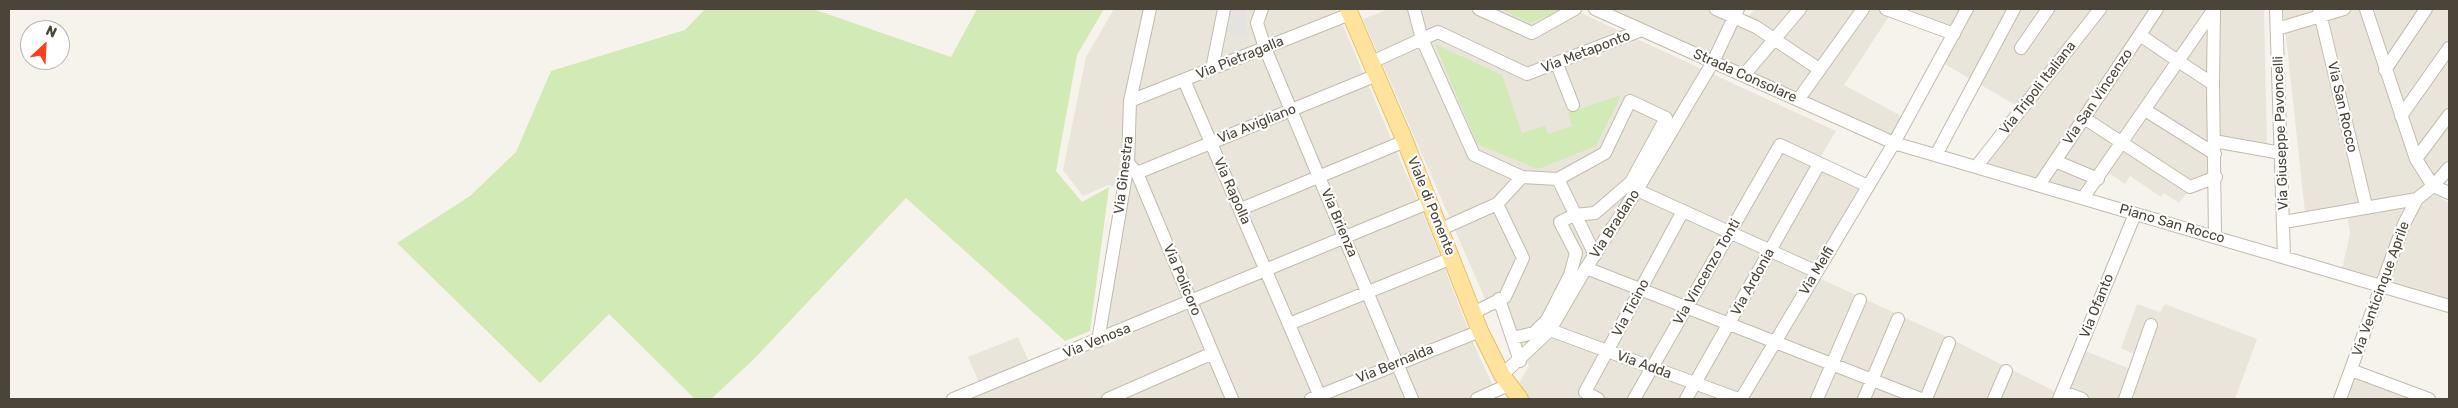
<!DOCTYPE html>
<html>
<head>
<meta charset="utf-8">
<style>
	body { margin:0 }
	#map { position:relative; width:2458px; height:408px; overflow:hidden; background:#f6f3ec; font-family:Rubik,sans-serif }
	canvas { display:block }
	.frame { position:absolute; inset:0; border:10px solid #4b4439; pointer-events:none }
	.north { position:absolute; left:20px; top:20px; width:50px; height:50px; box-sizing:border-box; background:#fff; border:1px solid #b7b4b0; border-radius:50%; rotate:25deg; font-size:14px; font-weight:700; line-height:20px; text-align:center; color:#4b4439 }
	.north::after { content:''; display:block; margin:auto; width:18px; height:22px; background:#fc3f1d; clip-path:polygon(50% 0,100% 100%,50% 72%,0 100%) }
</style>
</head>
<body>
<div id="map">
<canvas width="2458" height="408"></canvas>
<div class="frame"></div>
<div class="north">N</div>
</div>
<script>
const g = document.querySelector('canvas').getContext('2d');
g.lineJoin = 'round';
function fillPath(path, color) { g.fillStyle = color; g.fill(path, 'evenodd'); }
const toPath = rows => new Path2D(rows.map(r => 'M' + r).join(''));
function stroke(path, color, width, dash) { g.strokeStyle = color; g.lineWidth = width; g.lineCap = dash ? 'butt' : 'round'; g.setLineDash(dash || []); g.stroke(path); }
function drawText(font, color, halo, rows, align = 'center') {
  g.font = font + ' Rubik,sans-serif'; g.lineWidth = 4.5; g.setLineDash([]); g.textBaseline = 'middle'; g.strokeStyle = halo; g.fillStyle = color; for (const [text, x, y, turn = 0] of rows) {
    g.save(); g.translate(x, y); g.rotate((+turn || 0) * Math.PI / 180); g.textAlign = isNaN(turn) ? turn : align; if (halo) g.strokeText(text, 0, 0); g.fillText(text, 0, 0); g.restore();
  }
}
fillPath(toPath([
	[1114,9,1336,9,1429,228,1475,347,1499,399,1128,399,1119,391,1100,399,965,399,983,392,968,357,1018,337,1033,371,1100,344,1125,191,1108,185,1083,196,1063,170,1086,57],
	[1389,9,1572,9,1836,131,1814,168,1858,189,1810,274,1945,336,2056,392,2053,399,1529,399,1518,385,1529,366,1501,296,1486,301,1363,19],
	[1606,9,1707,9,1742,24,1755,9,1961,9,1949,31,1894,9,1844,85,1903,117,1892,138],
	[1970,9,2264,9,2267,148,2211,142,2209,173,2198,179,2179,203,2164,193,2161,197,2130,176,2125,184,2106,171,2090,195,1984,167,2026,111,1941,62],
	[2283,9,2449,9,2449,162,2431,183,2379,283,2341,273,2350,234,2346,206,2305,212],
	[2435,195,2449,203,2449,305,2385,285,2408,227,2422,201],
	[2137,304,2160,312,2165,304,2257,339,2235,399,2063,399,2083,350,2133,370,2138,356,2121,348],
	[2355,373,2422,399,2345,399]
]), '#eae5da');
fillPath(toPath([
	[705,9,813,9,951,57,977,9,1104,9,1077,55,1056,171,1082,202,1109,187,1090,331,1065,341,906,198,753,360,711,399,695,399,609,314,540,383,397,243,470,196,516,152,551,71,685,30],
	[1500,9,1555,9,1560,11,1530,23],
	[1435,44,1502,75,1522,133,1545,126,1548,134,1572,126,1568,113,1621,95,1596,146,1538,169,1477,144]
]), '#d2eab5');
fillPath(toPath([
	[1231,9,1246,9,1245,36,1224,32]
]), '#e5e3e0');
const minor = toPath([
	[1262,9,1257,23,1265,48,1412,399],
	[1414,9,1422,39,1438,32,1527,74,1642,30],
	[1479,9,1532,33,1575,9],
	[1595,9,1894,143,2449,306],
	[1716,9,1756,27,1819,69],
	[1886,9,1954,34],
	[2214,9,2178,61,2213,84,2214,9],
	[2276,9,2284,257],
	[2319,9,2366,206],
	[2366,9,2416,159,2433,186],
	[2277,29,2344,9],
	[2021,48,2048,9],
	[1372,62,1422,39,1474,155,1522,177],
	[1557,64,1573,105],
	[1212,69,1224,9],
	[2385,70,2426,9],
	[1744,75,1800,9],
	[1184,80,1321,399],
	[2213,84,2215,237],
	[1798,100,1863,9],
	[1130,101,1350,14],
	[2145,110,2215,154],
	[2401,116,2449,48],
	[2084,118,2190,187,2216,177],
	[2214,141,2281,153],
	[1936,155,2014,9],
	[2416,159,2449,115],
	[2055,161,2098,179],
	[1128,163,1137,173,1232,399],
	[1976,167,2100,9],
	[1137,173,1377,75],
	[1558,179,1595,255],
	[2039,185,2157,9],
	[2433,186,2449,193],
	[1637,190,1817,272],
	[2083,198,2178,61,2140,35],
	[1241,209,1405,141],
	[2284,222,2417,199],
	[1441,229,1497,204,1522,177,1558,179,1605,153,1630,101,1666,118,1631,182,1595,213,1574,215,1560,222,1576,253,1570,275,1547,320,1534,333,1512,338],
	[1586,268,1921,399],
	[1499,299,1520,361],
	[1473,313,1505,297,1523,258,1497,204],
	[1289,324,1452,258],
	[1550,330,1738,399],
	[1098,341,1128,163,1130,101,1150,9],
	[2351,370,2429,399],
	[1502,375,1550,330,1586,268,1637,190,1689,102,1713,62,1738,9],
	[2063,392,2082,399],
	[953,399,1430,202],
	[1108,399,1213,353],
	[1311,399,1480,331],
	[1477,399,1508,385],
	[1598,399,1585,392,1683,211],
	[1634,399,1780,145,1868,186],
	[1686,399,1819,164],
	[1741,399,1894,143,1967,9],
	[1817,399,1860,300],
	[1864,399,1898,319],
	[1926,399,1949,343],
	[1994,399,2006,371],
	[2059,399,2135,214],
	[2125,399,2151,325],
	[2340,399,2404,224,2417,199,2433,186,2449,168]
]);
const major = toPath([
	[1348,9,1405,141,1480,331,1502,375,1520,399]
]);
stroke(minor, '#c2bbae', 14);
stroke(major, '#e6c16a', 18);
stroke(minor, '#fff', 12);
stroke(major, '#ffe39c', 16);
drawText('14px', '#4b4439', '#fff', [
	["Via Metaponto",1586,52,-21],
	["Via Pietragalla",1240,58,-22],
	["Strada Consolare",1745,76,24],
	["Via Tripoli Italiana",2038,88,-52],
	["Via San Vincenzo",2098,97,-56],
	["Via San Rocco",2342,107,77],
	["Via Avigliano",1257,124,-22],
	["Via Giuseppe Pavoncelli",2281,133,-92],
	["Via Ginestra",1124,175,-83],
	["Via Rapolla",1232,191,66],
	["Viale di Ponente",1431,206,68],
	["Via Brienza",1339,223,67],
	["Via Bradano",1615,224,-57],
	["Piano San Rocco",2172,224,16],
	["Via Melfi",1817,271,-59],
	["Via Vincenzo Tonti",1707,272,-60],
	["Via Policoro",1182,280,67],
	["Via Ardonia",1753,282,-61],
	["Via Venticinque Aprile",2381,289,-70],
	["Via Ofanto",2097,306,-68],
	["Via Ticino",1631,308,-62],
	["Via Venosa",1097,341,-22],
	["Via Bernalda",1395,364,-22],
	["Via Adda",1644,365,20]
]);
</script>
</body>
</html>
